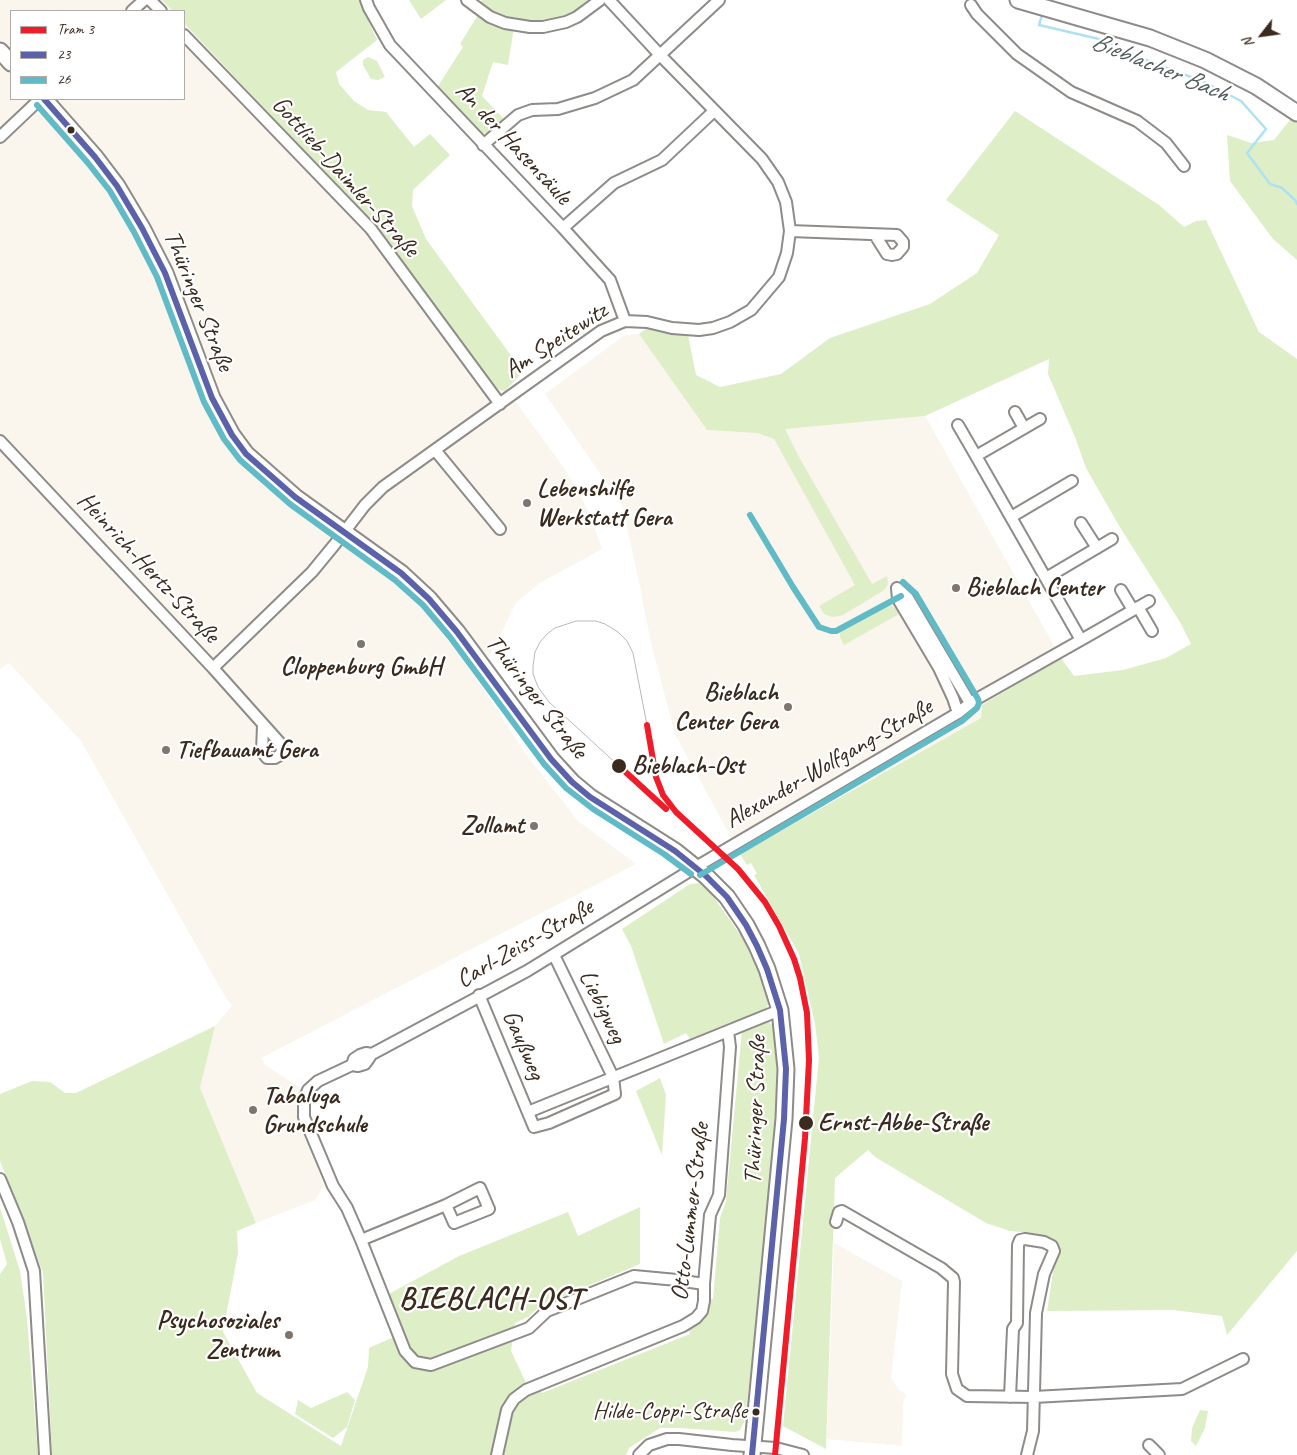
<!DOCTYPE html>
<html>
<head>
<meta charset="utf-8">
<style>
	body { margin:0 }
	#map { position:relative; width:1297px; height:1455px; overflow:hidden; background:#fff; font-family:Caveat,sans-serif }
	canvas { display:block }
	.legend { position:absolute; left:10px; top:10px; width:175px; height:90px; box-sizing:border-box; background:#fff; border:1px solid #b1aaa5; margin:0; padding:6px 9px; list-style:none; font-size:15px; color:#3b2a1e }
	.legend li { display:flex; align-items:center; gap:10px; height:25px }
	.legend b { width:25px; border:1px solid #b1aaa5 }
	.north { position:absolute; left:1237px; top:10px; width:50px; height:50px; -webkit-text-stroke:4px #fff; paint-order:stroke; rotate:240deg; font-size:14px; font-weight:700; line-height:20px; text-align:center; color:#3b2a1e }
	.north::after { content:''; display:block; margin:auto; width:18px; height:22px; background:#3b2a1e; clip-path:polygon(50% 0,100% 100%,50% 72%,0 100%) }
</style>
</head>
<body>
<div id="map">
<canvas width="1297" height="1455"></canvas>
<ul class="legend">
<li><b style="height:6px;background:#ef1c29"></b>Tram 3</li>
<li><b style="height:6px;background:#5c62aa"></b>23</li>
<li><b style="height:6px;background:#60bbc7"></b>26</li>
</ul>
<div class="north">N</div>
</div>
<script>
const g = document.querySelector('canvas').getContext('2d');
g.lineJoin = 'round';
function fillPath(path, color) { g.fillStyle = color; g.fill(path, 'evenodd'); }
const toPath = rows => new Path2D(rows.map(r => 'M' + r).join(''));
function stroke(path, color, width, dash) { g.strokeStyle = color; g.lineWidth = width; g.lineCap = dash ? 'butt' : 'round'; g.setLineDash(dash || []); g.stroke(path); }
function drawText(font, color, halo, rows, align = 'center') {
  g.font = font + ' Caveat,sans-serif'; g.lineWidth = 4.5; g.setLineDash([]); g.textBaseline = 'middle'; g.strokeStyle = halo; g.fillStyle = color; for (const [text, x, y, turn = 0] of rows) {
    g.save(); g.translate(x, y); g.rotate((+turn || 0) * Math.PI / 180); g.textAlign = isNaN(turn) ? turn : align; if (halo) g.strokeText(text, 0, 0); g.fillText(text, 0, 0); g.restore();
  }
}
fillPath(toPath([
	[0,0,162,0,173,11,11,11,11,99,184,99,184,23,374,225,491,383,500,390,505,391,518,405,559,461,576,487,591,517,602,549,538,584,515,604,496,645,490,654,470,669,525,753,578,821,636,864,261,1058,265,1065,302,1089,296,1102,297,1118,324,1186,315,1200,256,1223,200,1088,215,1026,232,1006,223,993,81,741,9,663,0,669],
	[639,334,707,430,757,433,774,439,856,585,819,606,824,614,887,576,872,585,799,457,784,429,925,416,1061,658,982,705,981,718,740,854,675,734,651,643,638,577,622,505,545,394,625,335],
	[834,1243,902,1281,891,1378,899,1390,906,1394,903,1403,902,1446,827,1439]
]), '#faf5ed');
fillPath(toPath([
	[162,0,359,0,377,40,336,72,339,84,354,101,368,110,386,112,414,147,430,134,450,155,413,190,412,206,426,239,523,372,505,391,500,390,491,383,374,225,184,23,184,11,173,11],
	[409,0,446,0,421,19],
	[482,0,593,0,578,11,565,17,546,22,515,21,508,65,493,62,482,96,504,119,490,132,483,134,438,86,463,47,460,44,478,15,478,4],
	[368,57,377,61,385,77,378,80,371,79,363,65,363,60],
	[1015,111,1159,205,1184,227,1196,221,1206,220,1259,332,1297,359,1297,1251,1227,1335,1222,1316,1173,1310,1047,1311,1057,1246,1032,1233,1010,1231,986,1223,875,1157,868,1150,835,1178,826,1449,783,1426,819,1057,815,1024,799,954,754,875,757,874,751,863,747,865,740,854,981,718,982,705,1061,658,1074,676,1123,670,1166,658,1191,644,1180,622,1121,529,1086,468,1075,437,1048,374,1049,359,925,416,785,429,799,457,872,584,887,576,888,584,884,590,843,615,832,617,824,614,819,606,855,585,774,439,757,433,707,430,639,334,647,328,688,335,696,375,720,387,781,374,830,338,930,304,977,273,999,235,946,200],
	[1293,116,1297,120,1297,260,1273,239,1230,181,1227,135,1251,143,1274,140],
	[880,605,889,605,896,608,899,614,844,645,840,637,840,632,843,626],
	[700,883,712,895,744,940,765,986,770,1000,766,1009,770,1023,776,1028,779,1070,769,1213,745,1420,740,1430,735,1432,680,1428,660,1428,629,1448,626,1455,52,1455,43,1273,0,1161,0,1094,32,1081,50,1082,65,1093,76,1093,215,1026,200,1088,256,1223,237,1231,238,1253,223,1332,257,1393,341,1446,368,1367,369,1348,403,1333,387,1295,459,1256,568,1212,578,1236,640,1207,640,1264,540,1306,528,1317,515,1323,511,1351,530,1391,539,1388,542,1393,690,1334,688,1328,707,1299,713,1299,720,1218,726,1201,742,1030,731,1022,690,1039,686,1033,664,1044,631,946,622,929,690,884],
	[660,1078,666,1095,662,1155,636,1091],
	[0,1207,20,1271,27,1318,38,1455,0,1455,0,1274,7,1264,0,1239],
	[347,1392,355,1400,347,1427,333,1438,295,1414,298,1400,311,1408],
	[1200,1410,1208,1411,1205,1428,1196,1446,1191,1441,1192,1428]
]), '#deeec7');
stroke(toPath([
	[1042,15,1039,25,1099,39,1153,63,1202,81,1241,101,1266,129,1247,153,1270,184,1282,188,1295,200,1297,204]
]), '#aee1f2', 2.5);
const street = toPath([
	[150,0,161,11],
	[366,0,369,8,390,45,563,228,610,280,625,321],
	[467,0,490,17,505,23,530,27,543,27,566,22,577,17,600,0],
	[971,5,977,14,1017,54,1071,92,1137,121,1166,143,1184,166],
	[132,11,144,0],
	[184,35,371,229,500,404],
	[0,137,40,99],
	[483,145,518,115,532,110,558,109,595,98,633,80,719,0],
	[563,228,614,183,662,160,714,111],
	[790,231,897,235,903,242,903,247,897,254,892,255,887,254,875,235],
	[1015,412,1024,428],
	[958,425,976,456],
	[0,441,213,668,280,743,282,750,280,755,275,758,267,758,262,752,263,725],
	[435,450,500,529],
	[1011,517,1072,481],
	[1081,523,1097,548],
	[1046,578,1112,539],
	[897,588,898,599,939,668,953,698,958,713],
	[897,588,908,598,970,703],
	[1121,590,1133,610],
	[1138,607,1152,631],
	[1081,640,1149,601],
	[213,668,312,572,335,544,365,505,383,487,601,331,625,321,647,322,672,328,699,330,713,328,730,322,751,310,779,277,787,253,790,231,786,202,778,182,762,159,660,55,609,0],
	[479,995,534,1127,549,1123,615,1094,613,1077,554,955],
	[372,1054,365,1064,358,1066,352,1065,318,1081,308,1090,304,1100,304,1117,333,1186,347,1208,361,1240,405,1351,415,1362,431,1365,529,1328,547,1311,634,1276,677,1280,704,1284],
	[352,1065,354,1059,360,1055,366,1053,372,1054,527,971,696,867,958,713,973,701,1081,640,976,456,1040,419],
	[528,1112,780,1010],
	[0,1179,18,1222,34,1271,45,1455],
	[836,1222,839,1212,842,1211,941,1268,953,1278,954,1282,952,1374,957,1389,967,1396,1034,1397,1182,1389,1243,1359],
	[361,1240,446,1205,480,1188,489,1209,454,1223,446,1205],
	[1010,1397,1013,1329,1017,1323,1018,1245,1020,1240,1025,1239,1044,1242,1052,1246,1054,1251,1044,1274,1036,1313,1033,1431,1027,1455],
	[1149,1445,1159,1455],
	[497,1455,507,1410,514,1399,526,1390,683,1326,696,1318,702,1311,704,1301,704,1284,710,1215,719,1195,730,1047,728,1031],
	[639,1455,649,1445,667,1439,679,1439,732,1445,776,1448,803,1455]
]);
const secondary = toPath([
	[1018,0,1150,38,1205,60,1256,86,1297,113],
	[0,51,11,63],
	[44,99,95,157,117,186,142,228,165,273,212,398,232,435,246,454,295,497,401,573,429,599,457,632,551,759,572,782,590,797,675,851,706,876,727,897,746,925,757,946,767,969,780,1010,786,1069,784,1119,752,1455]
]);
stroke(street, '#8e8b88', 14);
stroke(secondary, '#8e8b88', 19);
stroke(street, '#fff', 10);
stroke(secondary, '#fff', 15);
stroke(toPath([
	[619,766,549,702,538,687,533,674,533,666,535,652,540,642,547,634,555,628,576,621,596,621,605,624,618,632,627,641,633,653,647,725]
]), '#b9b8b6', 1);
stroke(toPath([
	[44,99,95,157,117,186,142,228,165,273,212,398,232,435,246,454,295,497,401,573,429,599,457,632,551,759,572,782,590,797,675,851,706,876,727,897,746,925,757,946,767,969,780,1010,786,1069,784,1119,752,1455]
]), '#5c62aa', 6);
stroke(toPath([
	[37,105,88,163,110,191,134,232,157,277,204,402,224,439,240,460,290,504,395,580,423,605,450,637,544,764,566,788,593,809,664,854,691,874],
	[750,515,793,587,819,627,831,631,836,631,901,596],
	[700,875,962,721,977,708,979,703,978,699,916,594,903,582]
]), '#60bbc7', 6);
stroke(toPath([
	[647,725,656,777,663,795,676,812,738,869,765,902,779,926,794,959,800,978,807,1013,809,1060,805,1138,775,1455],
	[619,766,666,809]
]), '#ef1c29', 6);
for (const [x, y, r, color] of [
	[71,130,4.5,"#3b2a1e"],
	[527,503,5,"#80756d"],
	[956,588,5,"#80756d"],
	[361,644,5,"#80756d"],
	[788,707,5,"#80756d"],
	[166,750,5,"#80756d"],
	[619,766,8,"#3b2a1e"],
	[534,826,5,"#80756d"],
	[253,1110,5,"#80756d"],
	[806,1123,8,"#3b2a1e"],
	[289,1335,5,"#80756d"],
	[756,1412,4.5,"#3b2a1e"]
]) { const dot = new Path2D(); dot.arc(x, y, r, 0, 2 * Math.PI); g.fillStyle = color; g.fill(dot); stroke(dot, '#fff', 2); }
drawText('24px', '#3b2a1e', '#fff', [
	["Hilde-Coppi-Straße",747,1412]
], 'right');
drawText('25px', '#3b2a1e', '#fff', [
	["An der Hasensäule",513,144,47],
	["Gottlieb-Daimler-Straße",345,177,48],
	["Thüringer Straße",198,301,68],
	["Am Speitewitz",556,341,-33],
	["Heinrich-Hertz-Straße",148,568,47],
	["Thüringer Straße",536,697,52],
	["Alexander-Wolfgang-Straße",829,764,-30],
	["Carl-Zeiss-Straße",525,944,-30],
	["Liebigweg",602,1007,64],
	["Gaußweg",523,1045,67],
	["Thüringer Straße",756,1110,-88],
	["Otto-Lummer-Straße",691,1212,-83]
]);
drawText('bold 25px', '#3b2a1e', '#fff', [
	["Lebenshilfe",537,489],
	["Werkstatt Gera",537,518],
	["Bieblach Center",966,588],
	["Cloppenburg GmbH",361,667,"center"],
	["Bieblach",778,693,"right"],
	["Center Gera",778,722,"right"],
	["Tiefbauamt Gera",176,750],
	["Zollamt",524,826,"right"],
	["Tabaluga",263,1096],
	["Grundschule",263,1125],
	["Psychosoziales",279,1321,"right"],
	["Zentrum",279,1350,"right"]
], 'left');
drawText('bold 25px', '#3b2a1e', '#fff', [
	["Bieblach-Ost",632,766],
	["Ernst-Abbe-Straße",818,1123]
], 'left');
drawText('italic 26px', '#535d5c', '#fff', [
	["Bieblacher Bach",1160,68,22]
]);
g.letterSpacing = '1px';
drawText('bold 30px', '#3b2a1e', '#fff', [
	["BIEBLACH-OST",491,1300]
]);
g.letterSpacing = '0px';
</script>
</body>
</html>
